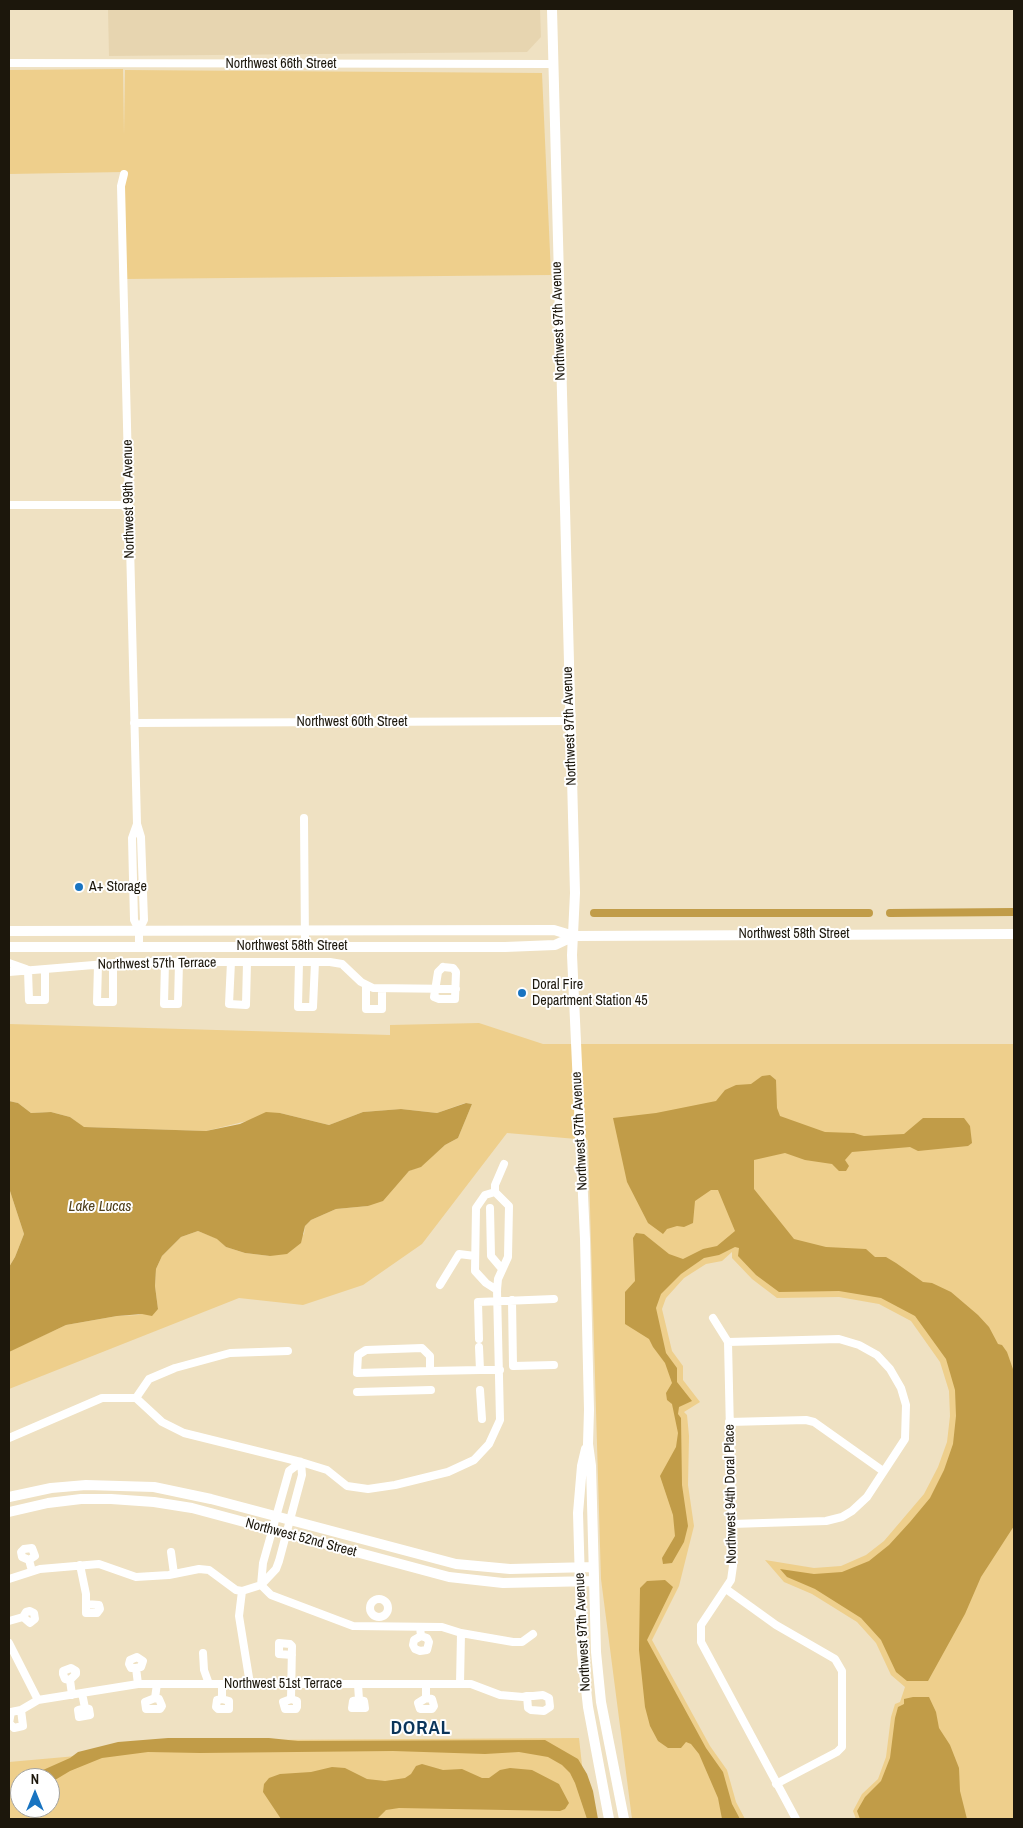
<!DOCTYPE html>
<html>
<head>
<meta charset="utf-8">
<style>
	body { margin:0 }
	#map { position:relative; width:1023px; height:1828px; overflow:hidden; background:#efe1c2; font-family:"Archivo Narrow",sans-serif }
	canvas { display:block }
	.frame { position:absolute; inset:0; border:10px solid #1c170c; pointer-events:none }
	.north { position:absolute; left:10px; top:1768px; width:50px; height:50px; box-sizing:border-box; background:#fff; border:1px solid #a4a29e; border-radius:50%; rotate:0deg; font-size:14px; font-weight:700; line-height:20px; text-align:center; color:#1c170c }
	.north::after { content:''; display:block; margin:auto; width:18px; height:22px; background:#1974c1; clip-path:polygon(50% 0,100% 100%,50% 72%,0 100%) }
</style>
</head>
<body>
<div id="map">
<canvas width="1023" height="1828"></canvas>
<div class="frame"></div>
<div class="north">N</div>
</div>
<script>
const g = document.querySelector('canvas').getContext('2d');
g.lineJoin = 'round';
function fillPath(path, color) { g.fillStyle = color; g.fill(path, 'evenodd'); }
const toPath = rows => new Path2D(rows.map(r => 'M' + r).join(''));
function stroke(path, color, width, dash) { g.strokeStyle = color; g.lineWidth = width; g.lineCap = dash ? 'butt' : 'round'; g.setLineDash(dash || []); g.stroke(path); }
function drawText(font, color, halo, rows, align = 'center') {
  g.font = font + ' "Archivo Narrow",sans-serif'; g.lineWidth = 4; g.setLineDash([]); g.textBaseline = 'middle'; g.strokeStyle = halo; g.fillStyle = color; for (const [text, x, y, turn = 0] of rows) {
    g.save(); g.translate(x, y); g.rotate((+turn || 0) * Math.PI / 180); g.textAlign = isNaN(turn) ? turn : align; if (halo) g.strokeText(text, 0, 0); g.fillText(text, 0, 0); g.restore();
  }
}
fillPath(toPath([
	[108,9,540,9,541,37,527,52,109,56]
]), '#e7d5b0');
fillPath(toPath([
	[123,69,124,135,125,70,542,73,551,275,123,279,124,172,9,174,9,70],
	[479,1023,543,1044,1014,1044,1014,1819,856,1819,853,1811,862,1794,878,1779,886,1757,891,1717,895,1704,900,1702,905,1687,891,1675,876,1643,857,1622,812,1594,784,1582,765,1560,814,1568,841,1566,866,1555,884,1541,924,1494,938,1467,947,1442,950,1416,949,1391,940,1362,911,1321,879,1304,839,1297,777,1298,752,1279,732,1258,732,1252,722,1261,706,1264,684,1278,666,1298,662,1309,672,1351,683,1366,683,1380,700,1402,684,1412,687,1415,689,1436,688,1485,694,1526,679,1586,652,1640,710,1746,727,1770,736,1802,745,1819,632,1819,601,1579,588,1140,507,1133,422,1244,363,1285,303,1305,239,1298,9,1389,9,1352,14,1349,66,1325,117,1316,138,1315,158,1309,155,1286,156,1269,162,1256,181,1237,198,1231,218,1239,226,1247,245,1253,270,1256,304,1234,305,1226,311,1220,336,1209,368,1206,393,1188,409,1171,421,1166,445,1145,458,1138,472,1104,465,1103,437,1113,401,1109,363,1112,329,1125,280,1113,206,1131,83,1127,70,1117,51,1112,31,1113,18,1103,9,1101,9,1024,390,1035,390,1025],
	[9,1188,24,1234,15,1257,9,1267],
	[579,1738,588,1819,9,1819,9,1762,256,1740],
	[20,1778,50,1778,50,1808,20,1808]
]), '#eecf8c');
fillPath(toPath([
	[770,1075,776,1080,777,1108,780,1116,825,1132,854,1133,864,1136,904,1134,923,1118,964,1118,970,1126,972,1143,968,1146,918,1151,910,1147,852,1152,845,1160,849,1166,846,1171,839,1171,832,1164,805,1160,785,1153,754,1160,754,1189,794,1239,826,1247,866,1249,875,1257,886,1257,896,1263,923,1282,932,1283,951,1292,978,1315,989,1327,998,1344,1002,1345,1007,1352,1014,1372,1014,1526,981,1577,965,1614,928,1681,907,1681,896,1672,881,1640,861,1618,815,1589,787,1577,780,1569,814,1574,842,1572,869,1561,889,1545,910,1522,930,1498,944,1470,953,1444,956,1416,955,1390,946,1359,915,1316,881,1298,839,1291,779,1292,756,1275,738,1256,739,1248,735,1247,719,1255,704,1258,681,1274,661,1294,656,1308,666,1353,677,1368,677,1382,692,1401,679,1407,678,1414,681,1418,682,1485,688,1526,684,1542,672,1563,663,1564,662,1558,675,1536,673,1515,660,1476,676,1447,678,1433,672,1404,667,1400,666,1393,672,1383,665,1363,653,1347,649,1339,625,1324,625,1292,635,1281,633,1238,636,1233,644,1234,669,1254,683,1259,703,1249,717,1246,735,1231,718,1190,711,1190,695,1201,693,1223,684,1227,677,1226,667,1229,663,1234,648,1223,627,1182,613,1118,656,1113,716,1101,725,1090,736,1085,751,1084,762,1076],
	[9,1101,18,1103,31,1113,51,1112,70,1117,84,1127,206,1131,240,1124,266,1112,280,1113,329,1125,363,1112,401,1109,437,1113,466,1103,472,1104,458,1138,445,1145,421,1167,409,1171,383,1201,368,1206,336,1209,311,1220,305,1226,301,1243,287,1254,270,1256,245,1253,226,1247,217,1239,198,1231,181,1237,162,1256,156,1269,155,1286,158,1309,152,1316,142,1314,117,1316,66,1325,9,1352,9,1267,15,1257,24,1234,9,1188],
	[665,1580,673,1587,647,1640,706,1748,723,1772,732,1804,740,1819,722,1819,718,1798,699,1754,691,1744,686,1742,681,1748,668,1748,658,1741,650,1726,645,1707,639,1650,640,1588,647,1581],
	[913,1697,929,1697,936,1712,939,1728,950,1745,959,1768,960,1791,967,1819,860,1819,857,1811,865,1797,881,1781,890,1758,895,1718,898,1707,904,1704,904,1699],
	[269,1738,298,1741,545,1740,578,1759,587,1774,593,1791,598,1819,587,1819,575,1783,570,1773,562,1765,548,1757,519,1752,485,1754,393,1751,200,1753,148,1752,102,1758,70,1771,50,1783,50,1778,25,1778,70,1758,78,1752,118,1742,168,1738],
	[422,1764,443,1770,462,1769,482,1778,489,1778,500,1770,510,1768,532,1770,559,1784,569,1803,565,1809,560,1811,399,1808,386,1810,377,1819,281,1819,263,1792,264,1784,269,1778,280,1774,311,1772,332,1767,345,1768,367,1779,385,1781,405,1778,411,1774,416,1766]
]), '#c19c48');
stroke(toPath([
	[594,913,869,913],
	[890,913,1014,912]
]), '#c19c48', 8);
stroke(toPath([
	[9,63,553,64],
	[124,174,121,186,137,824,141,837,144,920,139,930],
	[9,505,129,505],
	[134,723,570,721],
	[304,818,305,945],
	[137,824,132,838,134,920,139,930,139,947],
	[165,962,164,1004,178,1004,179,962],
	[231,962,229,1004,246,1005,247,962],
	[299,962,298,1007,313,1007,315,962],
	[9,963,26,969],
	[98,965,97,1002,113,1002,113,963],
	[443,967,453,968,456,972,455,999,439,999,434,997,438,972,443,967],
	[28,970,29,1000,45,1000,45,970],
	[9,972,130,962,330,962,342,964,361,982,373,988,456,989],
	[366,986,366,1009,382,1009,382,989],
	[490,1208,491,1256,502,1269],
	[440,1285,459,1254,475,1256],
	[497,1290,486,1283,475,1271,476,1208,485,1195,495,1192,495,1185,504,1164],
	[512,1300,513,1366,554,1365],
	[713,1318,728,1342,733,1566,731,1580,701,1625,701,1642,796,1819],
	[479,1339,478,1302,554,1299],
	[728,1342,839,1339,859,1345,877,1355,890,1369,901,1388,906,1405,905,1439,867,1497,852,1511,842,1517,826,1521,732,1524],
	[480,1370,500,1370],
	[430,1371,430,1356,422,1348,366,1350,358,1355,357,1373,430,1371,480,1370,479,1347],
	[480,1390,482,1419],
	[357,1392,431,1390],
	[136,1398,149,1379,175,1368,230,1353,288,1351],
	[729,1422,806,1420,814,1422,883,1471],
	[9,1438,102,1398,136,1398,162,1422,184,1433,301,1462,327,1470,347,1486,368,1489,395,1485,448,1472,474,1460,489,1444,500,1420,497,1290,498,1279,508,1257,509,1206,495,1192],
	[171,1552,174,1574],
	[29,1560,35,1556,32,1548,24,1549,21,1552,22,1557,29,1560,32,1571],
	[80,1565,86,1594,86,1613,97,1613,100,1609,99,1605,86,1604],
	[9,1579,40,1569,99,1564,136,1577,169,1575,199,1569,209,1570,236,1590,242,1591,261,1585,271,1595,353,1626,442,1627,461,1633,513,1642,522,1642,533,1634],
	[261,1585,263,1563,289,1471,301,1462],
	[261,1585,276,1569,279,1561,302,1475,301,1462],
	[726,1589,776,1625,835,1659,842,1671,842,1747,837,1752,776,1784],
	[242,1591,239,1616,250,1684],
	'370 1608a9 9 0 1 1 18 0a9 9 0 1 1-18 0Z',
	[9,1621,23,1617,26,1612,30,1611,34,1613,35,1619,30,1623,23,1617],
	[420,1627,421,1636,414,1640,413,1645,415,1649,420,1651,427,1650,429,1642,427,1638,421,1636],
	[9,1643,38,1700],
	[203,1653,204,1670,209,1684],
	[136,1668,131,1668,129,1664,130,1660,137,1657,143,1661,141,1667,136,1668,138,1684],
	[70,1680,65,1679,63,1674,63,1671,71,1668,76,1671,76,1674,70,1680,72,1695],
	[222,1684,222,1699,229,1701,229,1709,218,1709,216,1707,217,1700,222,1699],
	[358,1684,359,1700,364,1701,365,1708,352,1708,353,1701,359,1700],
	[426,1684,426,1698,432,1699,434,1706,432,1709,420,1709,418,1703,426,1698],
	[460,1684,461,1633],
	[82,1693,85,1708,89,1709,90,1715,79,1717,78,1710,85,1708],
	[155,1698,145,1702,146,1709,160,1709,162,1706,159,1699,155,1698,157,1684],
	[291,1699,283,1702,285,1709,296,1709,297,1707,297,1701,291,1699,292,1646,290,1644,279,1643,279,1654,292,1655],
	[21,1710,11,1712,9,1723,14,1728,23,1726,21,1710,38,1700,138,1684,471,1684,500,1695,523,1697,527,1696,533,1696,543,1695,549,1698,550,1707,544,1711,531,1710,528,1708,527,1696]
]), '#fff', 8);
stroke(toPath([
	[552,9,575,893,572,955,585,1239,589,1410,588,1444,591,1466,596,1652,601,1702,624,1819],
	[9,931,554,930,574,936,1014,934],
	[9,947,505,947,555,945,574,936],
	[586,1449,582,1466,578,1513,582,1653,588,1707,609,1819],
	[9,1497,51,1488,86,1485,154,1487,211,1499,456,1564,510,1569,593,1567],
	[9,1512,48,1503,81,1499,111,1499,154,1502,192,1508,449,1577,503,1583,594,1581]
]), '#fff', 10);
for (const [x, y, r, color] of [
	[79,887,5,"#1974c1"],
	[522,993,5,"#1974c1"]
]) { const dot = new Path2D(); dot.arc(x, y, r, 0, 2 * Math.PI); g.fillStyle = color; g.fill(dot); stroke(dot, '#fff', 2); }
drawText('14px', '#1c170c', '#fff', [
	["Northwest 66th Street",281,64],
	["Northwest 97th Avenue",559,321,-92],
	["Northwest 99th Avenue",129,499,-91],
	["Northwest 60th Street",352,722],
	["Northwest 97th Avenue",570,726,-92],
	["Northwest 58th Street",794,934],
	["Northwest 58th Street",292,946],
	["Northwest 57th Terrace",157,964,-1],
	["Northwest 97th Avenue",580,1131,-93],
	["Northwest 94th Doral Place",731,1494,-91],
	["Northwest 52nd Street",301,1538,15],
	["Northwest 97th Avenue",583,1632,-93],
	["Northwest 51st Terrace",283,1684]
]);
drawText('14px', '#1c170c', '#fff', [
	["A+ Storage",89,887],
	["Doral Fire",532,985],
	["Department Station 45",532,1001]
], 'left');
drawText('italic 15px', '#50401d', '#fff', [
	["Lake Lucas",100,1207]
]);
g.letterSpacing = '1px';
drawText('bold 19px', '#0b355a', '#fff', [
	["DORAL",421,1729]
]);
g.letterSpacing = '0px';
</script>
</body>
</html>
